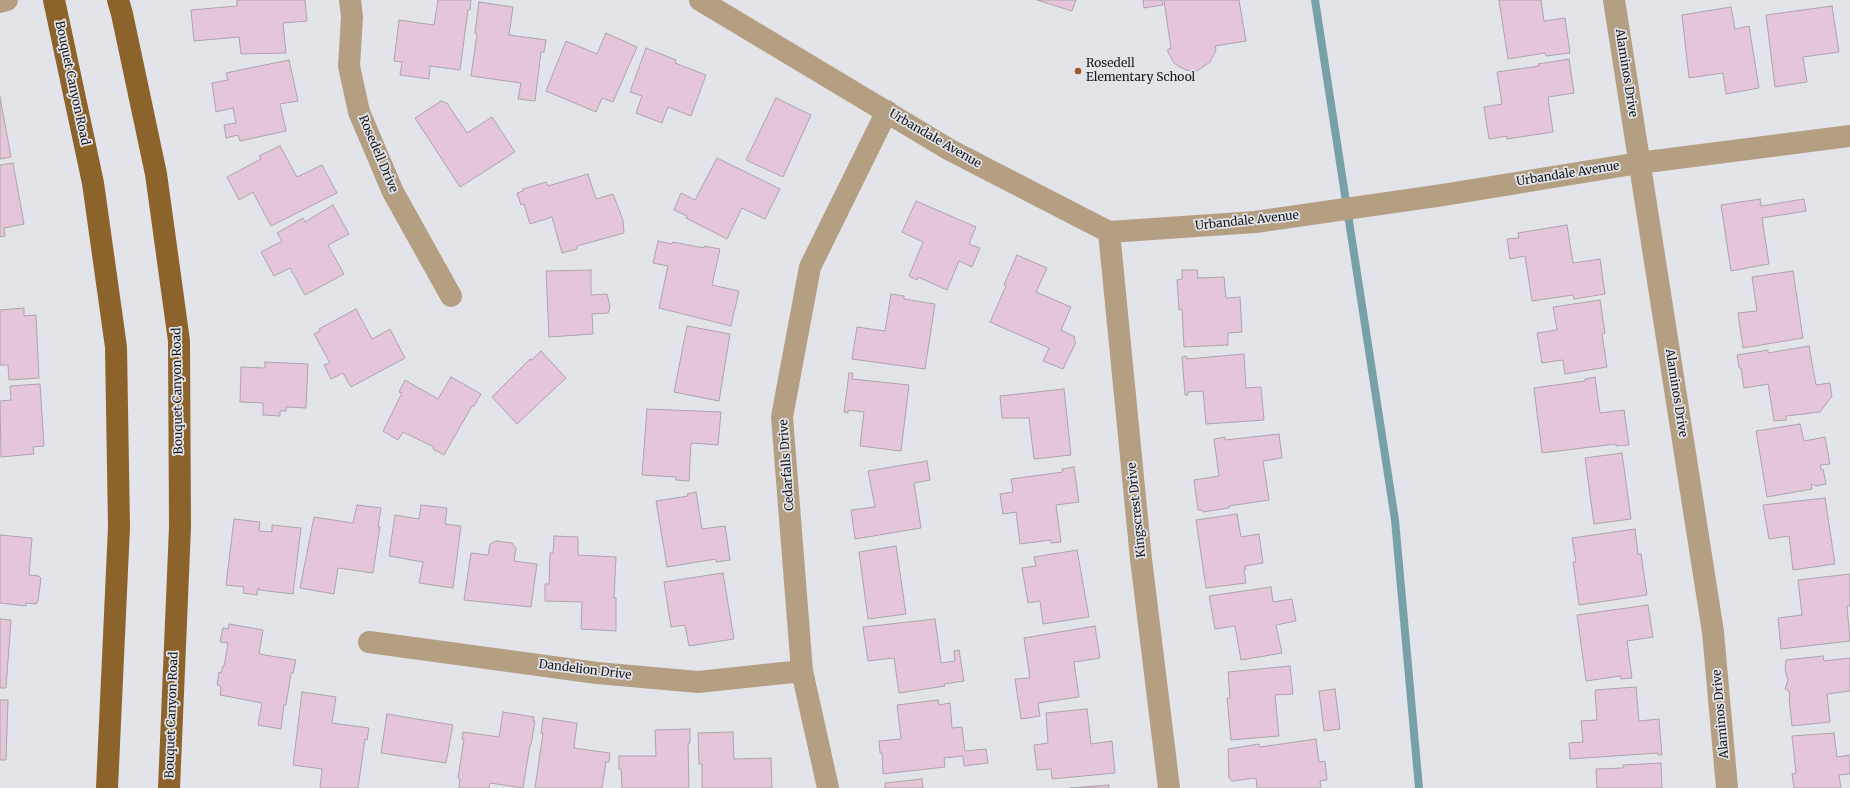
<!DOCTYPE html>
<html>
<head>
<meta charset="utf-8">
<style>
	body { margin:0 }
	canvas { display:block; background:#e3e4ea }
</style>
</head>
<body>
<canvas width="1850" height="788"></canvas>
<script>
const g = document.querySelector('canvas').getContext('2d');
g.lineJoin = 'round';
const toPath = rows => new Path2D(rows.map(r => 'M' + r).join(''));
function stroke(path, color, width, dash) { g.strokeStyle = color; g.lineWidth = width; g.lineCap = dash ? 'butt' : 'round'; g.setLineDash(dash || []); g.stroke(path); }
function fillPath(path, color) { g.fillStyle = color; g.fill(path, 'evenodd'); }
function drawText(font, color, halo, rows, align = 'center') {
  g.font = font + ' Merriweather,serif'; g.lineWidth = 3.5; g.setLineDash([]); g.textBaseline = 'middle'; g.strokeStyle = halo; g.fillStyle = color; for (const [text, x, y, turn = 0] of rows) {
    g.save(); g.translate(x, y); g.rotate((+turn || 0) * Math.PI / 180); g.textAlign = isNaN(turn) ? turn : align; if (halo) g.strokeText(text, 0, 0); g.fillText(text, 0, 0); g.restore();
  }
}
stroke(toPath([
	[1315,0,1395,520,1419,788]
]), '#78a0a8', 8);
const building = toPath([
	[237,0,305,0,307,21,283,23,286,53,241,54,239,37,194,41,191,10,237,6,237,0],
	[438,0,471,0,470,10,468,10,460,70,430,66,429,79,400,75,402,62,394,61,399,20,434,25,438,0],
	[1037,0,1076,0,1072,11,1037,0],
	[1143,0,1162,0,1163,5,1144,8,1143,0],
	[1164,0,1239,0,1246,41,1215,46,1216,50,1210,62,1197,71,1186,70,1180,67,1174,63,1168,52,1168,49,1171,49,1164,0],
	[1499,0,1541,0,1544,21,1565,18,1570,53,1546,56,1545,53,1508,59,1499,0],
	[479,2,513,7,509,35,546,40,544,52,541,52,535,101,518,99,521,83,471,76,477,34,475,33,479,2],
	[1832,6,1839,52,1803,57,1807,82,1775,87,1766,15,1832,6],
	[1731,7,1735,29,1749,26,1759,88,1726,94,1723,73,1689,78,1682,15,1731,7],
	[606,33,637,47,613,102,602,98,596,112,546,91,566,41,597,54,606,33],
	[646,48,676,60,675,63,706,75,691,116,668,107,662,123,636,113,642,96,630,92,646,48],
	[1569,59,1574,93,1548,97,1553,132,1507,139,1507,136,1489,139,1484,107,1502,104,1497,72,1539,66,1538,64,1569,59],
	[289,60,298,101,280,104,286,131,240,141,238,135,226,138,224,125,236,123,233,108,216,112,212,83,228,80,226,73,289,60],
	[0,97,11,157,0,159,0,97],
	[776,98,811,115,783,177,746,160,776,98],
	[441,101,447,103,467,133,492,117,515,152,460,187,415,118,441,101],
	[280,146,297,177,322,165,337,193,271,226,253,192,239,200,227,177,261,159,259,156,280,146],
	[717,158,780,189,765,219,742,208,727,239,686,218,687,216,674,210,681,193,695,200,717,158],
	[13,163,24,224,4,228,5,236,0,237,0,165,13,163],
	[588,174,596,199,613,194,623,220,624,233,577,246,577,249,562,253,552,217,530,224,524,204,521,205,517,193,523,191,523,189,546,182,548,186,588,174],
	[1760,199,1761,206,1804,199,1806,211,1762,218,1769,264,1731,271,1721,205,1760,199],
	[916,201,976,227,969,244,980,248,972,267,959,261,947,290,918,277,917,280,909,276,923,242,902,232,916,201],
	[333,205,349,234,328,245,344,274,305,295,290,268,274,276,261,252,282,241,277,233,303,218,305,222,333,205],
	[1567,225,1573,263,1600,259,1605,294,1574,299,1573,295,1532,301,1525,256,1510,259,1507,239,1519,238,1518,233,1567,225],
	[658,241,672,244,673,242,704,248,704,246,720,249,712,285,739,291,731,326,659,308,668,266,653,263,658,241],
	[1017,255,1047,268,1036,292,1071,307,1061,330,1075,337,1074,340,1076,342,1063,369,1043,361,1049,348,990,322,1006,286,1004,285,1017,255],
	[591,270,591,295,607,294,610,307,608,313,592,314,593,334,549,337,546,271,591,270],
	[1182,270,1197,270,1198,278,1224,277,1226,298,1240,297,1242,332,1228,333,1228,345,1184,347,1182,309,1179,310,1177,280,1182,279,1182,270],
	[1793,271,1803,338,1743,348,1738,313,1757,311,1752,277,1793,271],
	[891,294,904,296,904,299,935,304,925,369,852,359,857,327,885,331,891,294],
	[1600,300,1605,333,1602,334,1607,367,1565,374,1563,360,1542,363,1537,333,1557,330,1553,307,1600,300],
	[24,308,24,316,36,315,39,378,9,380,8,365,0,365,0,310,24,308],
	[356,309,372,339,390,329,405,358,351,387,343,373,331,379,324,365,330,363,314,334,320,331,319,329,356,309],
	[687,326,730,334,719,401,674,392,687,326],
	[1809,346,1816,385,1830,383,1832,396,1820,412,1786,416,1786,420,1774,421,1768,384,1744,388,1741,368,1739,368,1737,355,1768,350,1768,353,1809,346],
	[541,351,566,378,517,424,492,397,530,359,532,360,541,351],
	[1244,354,1246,388,1261,387,1264,420,1206,424,1203,391,1188,392,1188,395,1185,395,1182,357,1186,356,1187,359,1244,354],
	[265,362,308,364,306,408,286,407,286,411,280,411,280,416,263,415,263,403,240,402,241,367,265,368,265,362],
	[849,373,853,373,852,379,909,385,901,451,860,446,864,412,848,410,848,413,844,412,849,373],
	[451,377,481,394,474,406,472,406,444,455,433,449,434,447,403,432,398,440,383,431,402,393,399,392,405,380,438,399,451,377],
	[1595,377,1600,413,1624,410,1629,445,1616,446,1616,444,1542,453,1534,388,1585,381,1585,379,1595,377],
	[40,384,44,446,33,447,34,454,1,457,0,401,11,400,10,386,40,384],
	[1064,389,1071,455,1034,459,1029,418,1002,418,1000,396,1064,389],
	[647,409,721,412,718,445,691,443,689,481,676,480,676,477,642,475,647,409],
	[1800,424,1804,441,1825,437,1830,464,1820,465,1821,470,1823,469,1826,484,1816,486,1811,484,1812,489,1767,497,1756,431,1800,424],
	[1279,434,1282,458,1263,461,1269,500,1229,506,1229,508,1203,512,1202,510,1198,510,1194,480,1219,476,1214,439,1225,437,1225,440,1279,434],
	[1622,453,1631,519,1594,524,1585,458,1622,453],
	[927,461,930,480,914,483,921,528,855,539,851,510,875,507,868,471,927,461],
	[1074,467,1079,502,1056,505,1061,542,1051,543,1051,540,1020,544,1016,512,1003,514,1000,494,1013,492,1011,479,1063,472,1062,469,1074,467],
	[696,492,702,529,725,526,730,560,716,562,716,559,667,567,656,501,688,496,687,494,696,492],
	[1825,498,1835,564,1793,570,1789,536,1769,539,1763,505,1825,498],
	[357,505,381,508,378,527,380,527,373,573,338,568,334,594,300,588,314,517,353,523,357,505],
	[421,505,447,508,445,524,461,526,453,588,419,583,423,562,389,556,395,515,419,519,421,505],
	[1237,514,1241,537,1259,534,1263,563,1245,566,1246,569,1244,569,1246,583,1206,588,1196,520,1237,514],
	[234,519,260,522,259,531,272,532,272,525,301,528,293,594,259,590,260,589,258,588,257,595,243,593,244,587,226,585,234,519],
	[1635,529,1638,554,1641,554,1647,595,1579,605,1573,562,1576,562,1572,538,1635,529],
	[0,535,32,538,29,575,39,576,41,578,38,601,36,604,26,603,26,606,0,603,0,535],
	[554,536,578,537,578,555,616,557,614,598,616,598,616,631,581,629,582,602,545,601,545,584,549,584,550,553,553,553,554,536],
	[496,541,512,543,516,548,514,561,537,564,531,607,464,600,471,553,488,555,490,544,496,541],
	[896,546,906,614,868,619,859,552,896,546],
	[1077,550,1089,617,1043,624,1040,601,1028,603,1022,568,1036,566,1034,557,1077,550],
	[723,573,734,639,689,646,685,625,671,627,664,582,723,573],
	[1850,574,1850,606,1847,606,1850,641,1781,649,1778,618,1802,615,1798,580,1850,574],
	[1271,587,1273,602,1292,599,1296,621,1276,625,1282,653,1241,660,1235,626,1215,629,1209,596,1271,587],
	[1648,605,1653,637,1627,641,1632,678,1621,679,1620,676,1586,681,1577,615,1648,605],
	[0,619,11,620,6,688,0,688,0,619],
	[935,619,941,663,955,661,954,651,959,650,964,681,944,684,945,686,899,693,894,658,868,661,863,627,935,619],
	[229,624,263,630,259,654,296,660,293,673,291,673,286,705,284,705,281,729,258,725,262,703,220,695,221,686,217,685,219,672,221,673,223,666,224,666,228,643,220,642,223,628,228,629,229,624],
	[1095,626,1100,658,1074,662,1079,697,1038,703,1040,716,1021,719,1015,679,1030,678,1024,638,1095,626],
	[1823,656,1824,661,1850,658,1850,691,1827,694,1830,722,1792,726,1789,698,1790,698,1789,691,1785,689,1788,680,1785,670,1786,660,1823,656],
	[1290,666,1293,694,1275,695,1279,736,1231,740,1227,698,1230,698,1228,672,1290,666],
	[1636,687,1639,721,1659,719,1662,755,1658,755,1658,753,1570,759,1569,743,1583,742,1581,721,1597,720,1595,690,1636,687],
	[1335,689,1340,729,1324,731,1319,691,1335,689],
	[302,692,336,697,332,723,369,728,367,740,365,739,358,788,320,788,322,769,293,765,302,692],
	[0,700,8,700,6,760,0,760,0,700],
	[938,700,939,705,950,703,952,728,962,727,965,751,986,749,988,763,964,766,963,756,944,758,945,767,883,774,882,753,880,753,879,741,901,739,897,705,938,700],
	[1087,709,1091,744,1112,741,1115,773,1052,779,1051,769,1037,770,1034,745,1048,743,1046,713,1087,709],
	[503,712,534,717,533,721,535,721,531,745,530,745,523,788,490,783,489,788,459,788,460,779,458,778,464,739,462,739,463,732,499,737,503,712],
	[387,714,453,725,446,763,381,753,387,714],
	[543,718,577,723,574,748,610,753,609,762,606,762,602,788,535,788,543,733,541,733,543,718],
	[690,729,690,743,688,743,689,788,622,788,621,769,619,769,619,756,656,756,655,730,690,729],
	[733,732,734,759,771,758,772,788,702,788,702,764,699,764,698,733,733,732],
	[1834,733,1837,757,1850,755,1850,774,1839,775,1841,788,1794,788,1792,774,1796,773,1792,736,1834,733],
	[1316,739,1319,762,1325,761,1327,780,1320,781,1321,788,1257,788,1256,778,1232,781,1229,778,1228,749,1259,744,1260,747,1316,739],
	[1661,763,1662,788,1597,788,1596,769,1623,768,1623,765,1661,763],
	[922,779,923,788,885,788,885,783,922,779],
	[1109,785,1109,788,1070,788,1109,785]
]);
fillPath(building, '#e5c5d9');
stroke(building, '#aba5a8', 1);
stroke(toPath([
	[350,0,352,17,349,66,359,112,393,192,451,296],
	[700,0,950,150,1109,232,1255,222,1443,195,1639,163,1850,136],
	[1614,0,1713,632,1727,788],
	[0,2,7,0],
	[1109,232,1141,559,1169,788],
	[369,642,597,673,698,682,802,671],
	[828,788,802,671,782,417,810,267,887,111]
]), '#b59f83', 22);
stroke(toPath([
	[54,0,93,183,116,347,119,527,107,788],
	[118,0,122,14,156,174,179,341,180,527,169,788]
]), '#8c642b', 22);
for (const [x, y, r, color] of [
	[1078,71,4,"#9c5929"]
]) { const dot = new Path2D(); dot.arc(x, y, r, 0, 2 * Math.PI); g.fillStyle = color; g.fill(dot); stroke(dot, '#e3e4ea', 1.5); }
drawText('12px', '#161719', '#e3e4ea', [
	["Rosedell",1086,64],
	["Elementary School",1086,78]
], 'left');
drawText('12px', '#161719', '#e3e4ea', [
	["Alaminos Drive",1626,73,81],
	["Bouquet Canyon Road",72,83,78],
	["Urbandale Avenue",935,139,30],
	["Rosedell Drive",378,154,67],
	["Urbandale Avenue",1568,174,-9],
	["Urbandale Avenue",1247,221,-6],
	["Bouquet Canyon Road",178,391,-91],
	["Alaminos Drive",1676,393,81],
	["Cedarfalls Drive",787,465,-94],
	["Kingscrest Drive",1137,510,-96],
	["Dandelion Drive",585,670,7],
	["Alaminos Drive",1721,714,-95],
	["Bouquet Canyon Road",172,715,-88]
]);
</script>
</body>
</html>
